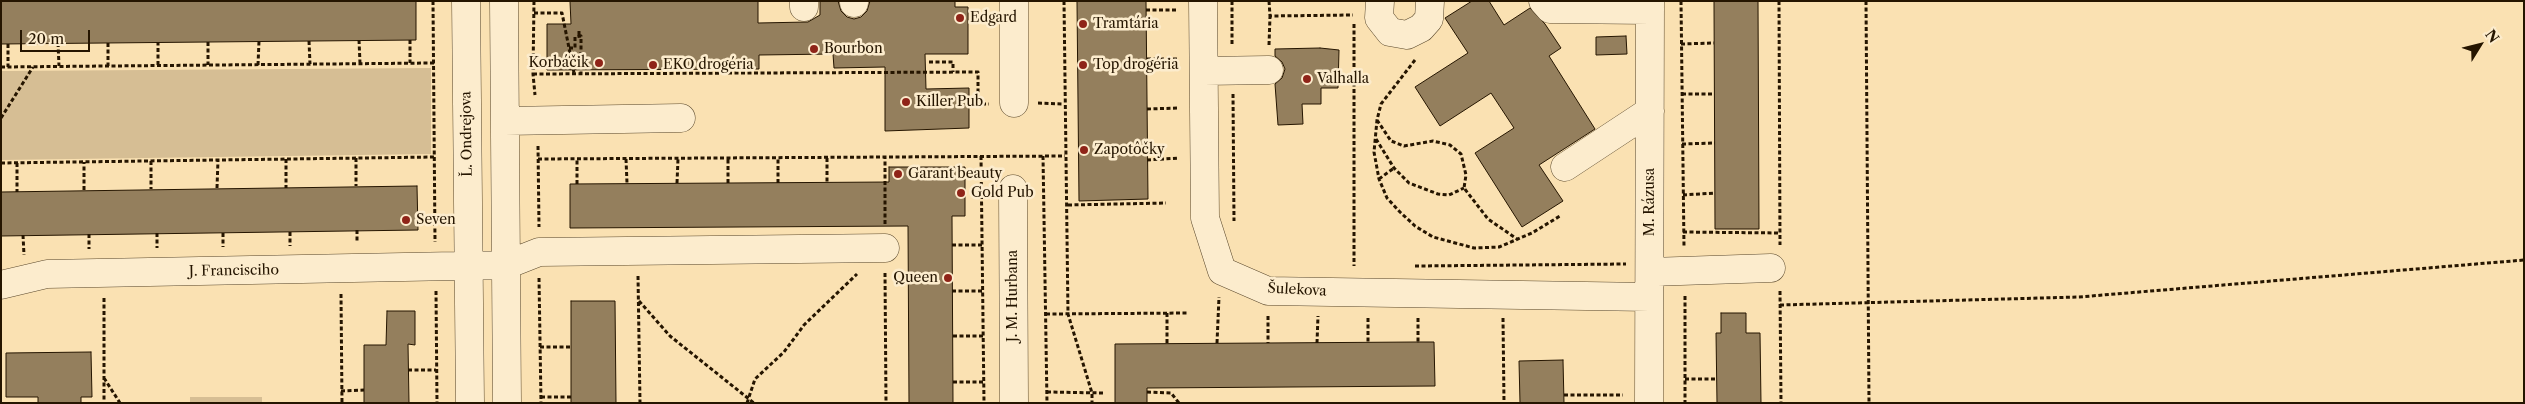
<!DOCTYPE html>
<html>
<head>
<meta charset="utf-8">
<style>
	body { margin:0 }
	#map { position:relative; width:2525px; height:404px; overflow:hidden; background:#fae1b2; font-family:"Libre Caslon Text",serif }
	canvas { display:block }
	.frame { position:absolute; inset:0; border:2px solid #251500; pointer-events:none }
	.north { position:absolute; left:2455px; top:20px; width:50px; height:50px; -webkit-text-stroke:4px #fceccd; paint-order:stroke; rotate:54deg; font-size:14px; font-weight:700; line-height:20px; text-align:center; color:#251500 }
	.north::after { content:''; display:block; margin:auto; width:18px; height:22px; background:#251500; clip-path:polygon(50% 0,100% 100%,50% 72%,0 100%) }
	.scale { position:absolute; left:20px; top:30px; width:70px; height:22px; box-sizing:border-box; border:2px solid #251500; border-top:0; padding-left:6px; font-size:15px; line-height:18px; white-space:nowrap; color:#251500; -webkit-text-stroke:4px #fceccd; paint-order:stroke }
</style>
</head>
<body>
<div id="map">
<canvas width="2525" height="404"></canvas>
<div class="frame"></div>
<div class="north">N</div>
<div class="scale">20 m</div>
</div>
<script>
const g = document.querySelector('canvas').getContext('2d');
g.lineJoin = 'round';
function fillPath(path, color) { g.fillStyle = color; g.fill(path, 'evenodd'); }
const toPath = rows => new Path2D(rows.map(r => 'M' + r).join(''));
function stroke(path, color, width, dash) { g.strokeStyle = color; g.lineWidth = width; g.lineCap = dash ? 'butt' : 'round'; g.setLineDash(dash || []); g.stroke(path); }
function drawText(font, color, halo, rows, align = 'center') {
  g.font = font + ' "Libre Caslon Text",serif'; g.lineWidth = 5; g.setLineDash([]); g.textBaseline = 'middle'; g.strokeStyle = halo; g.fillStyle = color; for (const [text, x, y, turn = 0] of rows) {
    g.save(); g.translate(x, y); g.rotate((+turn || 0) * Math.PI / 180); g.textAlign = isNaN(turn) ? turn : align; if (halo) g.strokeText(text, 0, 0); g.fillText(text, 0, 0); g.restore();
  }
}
fillPath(toPath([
	[431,68,431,154,1,160,1,71],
	[190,397,262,397,262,403,190,403]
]), '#d6be94');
const building = toPath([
	[1,1,416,1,416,40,1,44,1,1],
	[570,1,758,1,758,23,808,22,820,15,820,1,838,1,841,11,847,17,854,19,861,17,867,11,870,1,955,1,955,7,968,7,968,54,925,54,926,89,969,88,969,128,885,131,885,67,834,68,833,54,759,55,759,69,547,70,547,24,571,24,570,1],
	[1077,1,1146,1,1148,199,1079,201,1077,1],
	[1472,1,1489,1,1504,25,1530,8,1545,24,1561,48,1549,56,1595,129,1539,165,1563,201,1522,227,1475,153,1514,128,1491,93,1440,126,1415,87,1468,53,1445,18,1472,1],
	[1714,1,1758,1,1759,229,1715,229,1714,1],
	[1626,36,1627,54,1596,55,1596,37,1626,36],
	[1320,48,1339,50,1338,88,1321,88,1321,104,1302,104,1303,124,1278,125,1275,84,1282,78,1285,69,1282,62,1275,56,1275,49,1320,48],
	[889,167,965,167,965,216,952,216,953,403,909,403,908,226,570,228,570,184,889,182,889,167],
	[417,186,418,230,1,236,1,192,417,186],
	[571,301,615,301,616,403,571,403,571,301],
	[387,311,415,311,415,345,408,344,409,403,364,403,364,345,386,345,387,311],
	[1721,313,1746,313,1746,333,1760,333,1761,403,1717,403,1716,333,1721,333,1721,313],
	[1418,342,1434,342,1435,386,1147,388,1147,403,1115,403,1115,344,1418,342],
	[91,352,92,397,81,397,81,403,38,403,38,397,6,397,6,353,91,352],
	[1563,360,1564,403,1520,403,1519,361,1563,360]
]);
fillPath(building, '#947f5d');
stroke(building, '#251500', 1);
const minor = toPath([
	[466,1,470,403],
	[504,1,507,403],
	[804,1,804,7],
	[1014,1,1014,103],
	[1203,1,1205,218,1222,271,1268,291,1649,297],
	[1380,1,1379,18,1390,32,1407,35,1421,28,1429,19,1430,1],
	[1543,1,1550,9,1650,10],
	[854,3,854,1],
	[1204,71,1269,70],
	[505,121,681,118],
	[1565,167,1650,111],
	[1013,189,1014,403],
	[1650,272,1771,268],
	[1,285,47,274,506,265,539,252,885,248],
	[1649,403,1650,1]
]);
stroke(minor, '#5a482c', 29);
stroke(toPath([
	[433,1,435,242],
	[534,1,533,74,535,95],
	[1064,1,1068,314,1092,393,1092,403],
	[1232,1,1232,46],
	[1269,1,1270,16,1353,15],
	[1681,1,1684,247],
	[1779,1,1780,245],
	[1866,1,1869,403],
	[1146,10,1178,10],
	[534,13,562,13,574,73],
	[1354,24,1354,266],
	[579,31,579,36],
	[359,40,360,63],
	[410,40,410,63],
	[309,41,310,64],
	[208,42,208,65],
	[58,43,59,66],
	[108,43,108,66],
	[8,44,8,67],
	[1681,44,1714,43],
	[1269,45,1270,16],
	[569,48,575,48,575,37,581,36,581,73],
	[1147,59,1178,59],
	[1415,60,1381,104,1377,120,1374,152,1379,179,1387,198,1400,212,1415,226,1433,237,1474,248,1499,247,1532,233,1560,216],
	[929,62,953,62,953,72],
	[158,65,158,42],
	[258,65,259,41],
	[1,67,434,63],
	[533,74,978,72,978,104,989,104],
	[1233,94,1234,221],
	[1682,94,1714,94],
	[1038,103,1064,104],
	[1147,109,1179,108],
	[1,118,33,67],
	[1377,120,1391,141,1404,146,1433,141,1450,145,1461,154,1466,175,1464,188,1488,219,1517,239],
	[1376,139,1394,168,1409,183,1438,194,1449,195,1464,188],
	[1682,144,1715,143],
	[538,146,539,227],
	[981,156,984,403],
	[1043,156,1047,403],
	[356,158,356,186],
	[827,158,827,182],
	[286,159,286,188],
	[538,159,1065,156],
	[626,159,627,183],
	[1147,160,1179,158],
	[151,161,151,189],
	[1,163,434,157],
	[17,163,17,192],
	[1379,179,1394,168],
	[677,183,678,159],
	[728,183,728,158],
	[778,183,778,158],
	[577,184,577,159],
	[217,188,218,160],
	[84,190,84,162],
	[1683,195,1715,193],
	[1068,205,1166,203],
	[885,224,885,157],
	[357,230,357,243],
	[290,232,290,246],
	[1683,232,1780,233],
	[157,233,157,248],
	[223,233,223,247],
	[89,234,89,249],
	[23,235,24,255],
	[952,245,982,245],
	[1415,266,1626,264],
	[885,273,886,403],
	[638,276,640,403],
	[539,278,541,403],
	[436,291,437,403],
	[952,291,983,291],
	[1780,291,1781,403],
	[341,294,342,403],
	[1685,296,1685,403],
	[104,298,104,403],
	[639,301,670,336,754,403],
	[1780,305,2079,297,2524,260],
	[1167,313,1167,344],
	[1046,314,1189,313],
	[1268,316,1268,343],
	[1368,318,1368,343],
	[1418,318,1418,342],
	[1503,318,1504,403],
	[953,336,983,336],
	[1217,343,1219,297],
	[1317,343,1318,316],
	[540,347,571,347],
	[408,370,436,370],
	[104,378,120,403],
	[1685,379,1716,379],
	[953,382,984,382],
	[341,391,364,390],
	[1047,392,1105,393],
	[1147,392,1171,393,1179,403],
	[1564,395,1623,395],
	[541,397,571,397],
	[747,403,755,379,784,352,804,325,857,274]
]), '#251500', 3, [4, 2.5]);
stroke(minor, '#fceccd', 28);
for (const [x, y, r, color] of [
	[960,18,5,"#8f2418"],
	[1083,24,5,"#8f2418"],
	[814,49,5,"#8f2418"],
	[599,63,5,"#8f2418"],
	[653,65,5,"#8f2418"],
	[1083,65,5,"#8f2418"],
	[1307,79,5,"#8f2418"],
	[906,102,5,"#8f2418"],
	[1084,150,5,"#8f2418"],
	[898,174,5,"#8f2418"],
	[961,193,5,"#8f2418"],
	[406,220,5,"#8f2418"],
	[948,278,5,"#8f2418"]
]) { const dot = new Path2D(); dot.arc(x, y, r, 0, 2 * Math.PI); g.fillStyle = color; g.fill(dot); stroke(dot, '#fceccd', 2); }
drawText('14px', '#251500', '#fceccd', [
	["Edgard",970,18],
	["Tramtária",1093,24],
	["Bourbon",824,49],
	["Korbáčik",589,63,"right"],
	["EKO drogéria",663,65],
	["Top drogéria",1093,65],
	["Valhalla",1317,79],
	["Killer Pub",916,102],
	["Zapotôčky",1094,150],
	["Garant beauty",908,174],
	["Gold Pub",971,193],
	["Seven",416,220],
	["Queen",938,278,"right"]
], 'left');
drawText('14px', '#251500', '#fceccd', [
	["Ľ. Ondrejova",467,134,-91],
	["M. Rázusa",1650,202,-90],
	["J. Francisciho",234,271,-1],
	["Šulekova",1297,290,3],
	["J. M. Hurbana",1013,296,-90]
]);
</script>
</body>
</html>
